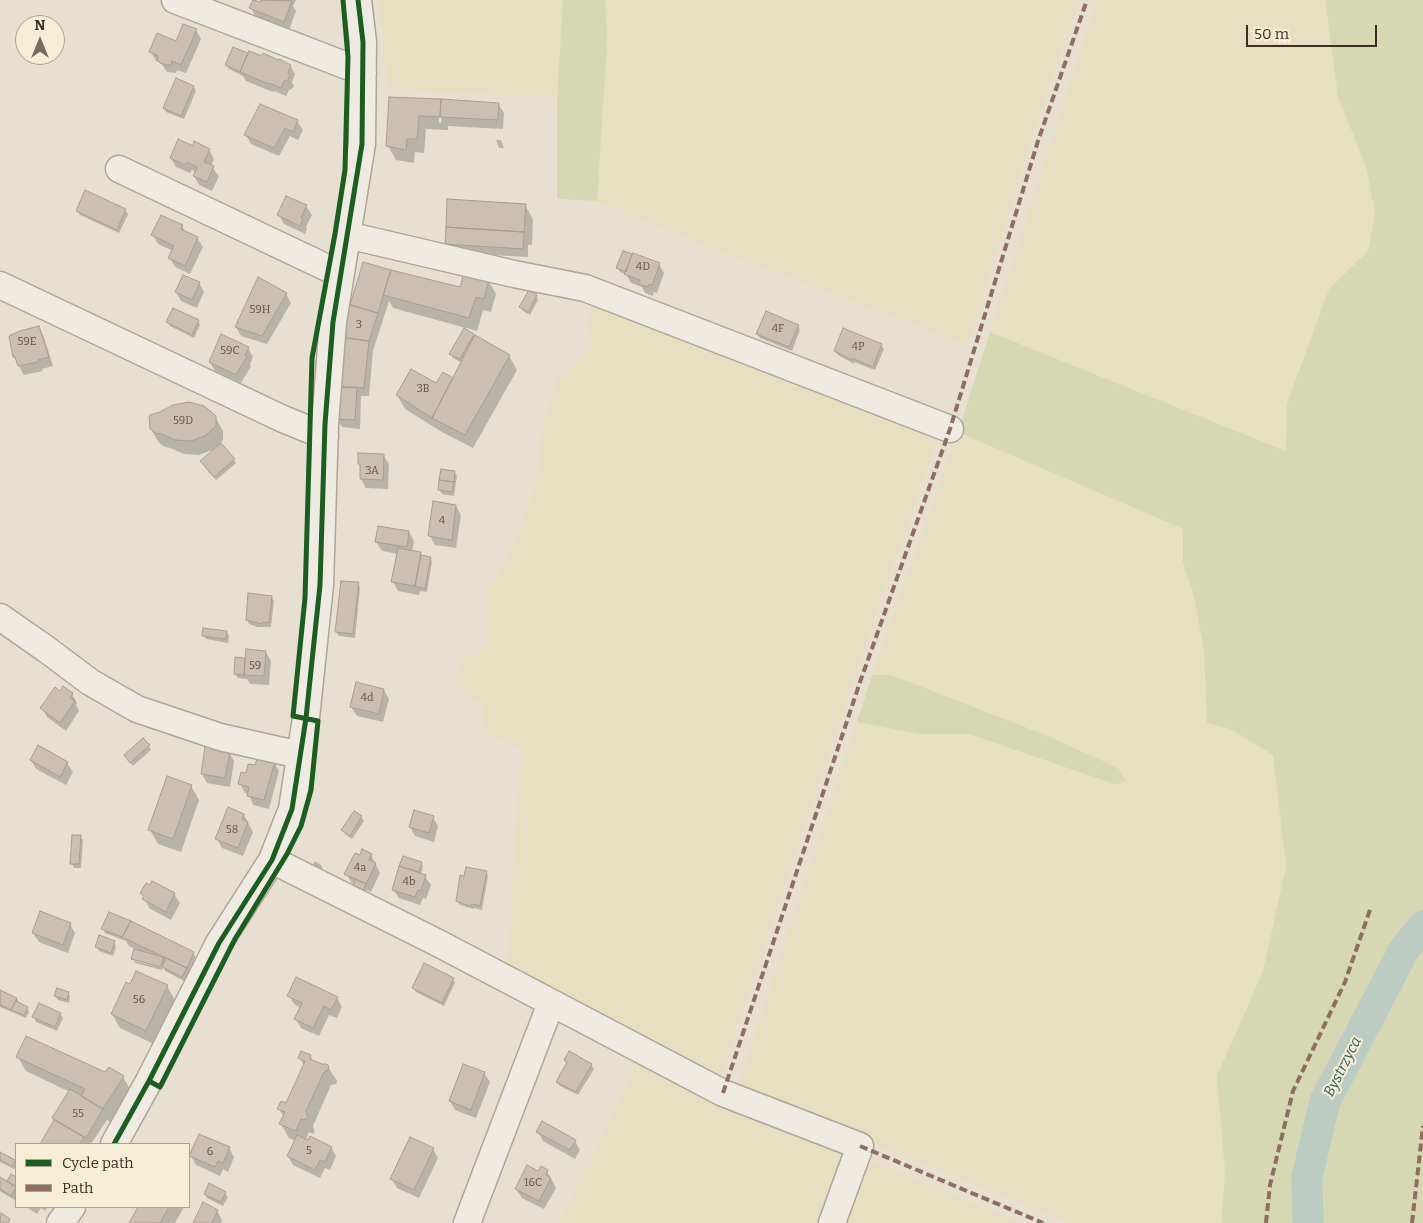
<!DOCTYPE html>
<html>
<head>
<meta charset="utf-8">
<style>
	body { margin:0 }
	#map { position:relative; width:1423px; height:1223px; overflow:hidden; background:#e7e0d1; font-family:Bitter,serif }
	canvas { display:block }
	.legend { position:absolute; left:15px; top:1143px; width:175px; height:65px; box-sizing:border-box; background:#f7eed8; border:1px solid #ada18e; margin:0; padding:6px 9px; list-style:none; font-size:15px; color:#3d2e20 }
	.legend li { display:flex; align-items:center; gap:10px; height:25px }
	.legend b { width:25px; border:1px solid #ada18e }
	.north { position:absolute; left:15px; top:15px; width:50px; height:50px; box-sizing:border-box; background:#f7eed8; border:1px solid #ada18e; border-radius:50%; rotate:0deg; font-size:14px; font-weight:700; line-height:20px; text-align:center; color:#3d2e20 }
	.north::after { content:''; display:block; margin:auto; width:18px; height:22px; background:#786c5e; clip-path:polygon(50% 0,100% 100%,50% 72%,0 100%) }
	.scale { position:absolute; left:1246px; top:25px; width:131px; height:22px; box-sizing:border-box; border:2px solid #3d2e20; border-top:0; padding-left:6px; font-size:15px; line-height:18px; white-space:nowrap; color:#3d2e20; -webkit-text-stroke:4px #f7eed8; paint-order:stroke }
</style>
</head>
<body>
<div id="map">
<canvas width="1423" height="1223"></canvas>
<ul class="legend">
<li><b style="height:6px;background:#1b5e20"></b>Cycle path</li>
<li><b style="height:6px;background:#8d6e63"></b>Path</li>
</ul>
<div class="north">N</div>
<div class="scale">50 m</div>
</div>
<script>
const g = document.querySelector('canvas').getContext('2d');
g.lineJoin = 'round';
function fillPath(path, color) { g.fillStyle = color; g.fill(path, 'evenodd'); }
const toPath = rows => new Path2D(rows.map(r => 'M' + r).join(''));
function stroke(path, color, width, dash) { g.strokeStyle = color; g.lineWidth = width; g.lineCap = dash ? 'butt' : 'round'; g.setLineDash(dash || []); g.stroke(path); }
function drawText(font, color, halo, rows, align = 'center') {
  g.font = font + ' Bitter,serif'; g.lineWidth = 4; g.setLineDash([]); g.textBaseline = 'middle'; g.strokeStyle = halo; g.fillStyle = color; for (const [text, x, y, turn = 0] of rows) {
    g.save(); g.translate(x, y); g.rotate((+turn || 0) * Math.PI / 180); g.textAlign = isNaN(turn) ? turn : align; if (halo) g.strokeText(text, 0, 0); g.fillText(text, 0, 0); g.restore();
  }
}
fillPath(toPath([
	[378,0,563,0,557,97,389,89],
	[605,0,1080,0,1037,123,968,345,714,249,597,201,607,43],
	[1097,0,1325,0,1338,96,1367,170,1375,214,1368,251,1329,289,1287,404,1286,451,990,332],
	[596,301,939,435,880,603,719,1081,508,967,521,749,483,730,483,706,456,686,459,666,487,643,487,592,515,543,536,484,542,433,557,378,591,346,588,319],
	[958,432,1183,529,1183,562,1195,596,1204,652,1207,722,1230,729,1273,755,1286,866,1263,971,1218,1076,1225,1172,1221,1223,1070,1223,737,1089,857,722,920,734,969,734,1117,785,1126,780,891,675,872,675],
	[637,1061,849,1152,822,1223,560,1223,592,1160],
	[866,1159,1021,1223,841,1223]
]), '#e6dfc2');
fillPath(toPath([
	[563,0,605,0,607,43,597,201,557,199,557,97],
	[1325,0,1423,0,1423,1223,1221,1223,1225,1172,1217,1076,1263,971,1286,866,1273,755,1230,729,1207,723,1204,652,1194,596,1183,562,1183,529,958,432,990,332,1286,451,1287,404,1329,289,1368,251,1375,214,1367,170,1338,96],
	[872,675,891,675,1043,734,1118,768,1126,780,1117,785,969,734,920,734,857,722]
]), '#d6d7b3');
fillPath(toPath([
	[262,0,296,0,293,6,296,11,289,30,256,17,251,8,261,4],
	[196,30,201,39,186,73,177,70,176,73,167,72,161,63,156,61,151,52,176,43],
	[234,48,249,55,290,65,295,74,292,82,294,86,292,89,289,90,286,96,274,91,273,92,246,81,243,76,229,69,226,65],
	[176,80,194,87,196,91,184,119,166,112,164,108],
	[390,98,498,104,504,113,503,129,448,126,448,130,426,129,424,153,415,152,414,163,396,160,388,146],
	[439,112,442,112,441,123,439,123],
	[297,121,303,130,298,140,290,136,279,156,251,144,246,135],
	[496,140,501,140,504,148,499,148],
	[193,148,209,150,214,159,211,166,219,176,212,191,199,185,194,176,196,172,192,170,190,173,176,167,171,158],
	[287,197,306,206,312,215,306,227,307,229,305,234,284,224,279,215],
	[448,200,525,205,533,219,532,245,528,245,528,257,451,253,446,244],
	[77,210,125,210,128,214,119,233,80,215],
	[182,226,186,233,197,238,203,247,190,274,175,267,170,258,173,251,158,244,153,235],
	[632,255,659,264,664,273,657,293,654,292,653,296,645,293,642,287,631,283,626,274,620,272,618,268],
	[364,264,461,289,488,280,496,294,491,312,483,310,477,331,393,308,389,301,373,351,369,396,361,396,360,429,342,427,336,418],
	[199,283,204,292,197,308,181,301,176,292],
	[286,294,291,303,267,344,241,336,236,327],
	[536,296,538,300,530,315,523,311,521,307],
	[198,321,200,325,194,338,170,326,167,322],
	[798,326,800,330,792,351,760,338,758,334],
	[39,328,44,337,53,366,42,369,43,371,24,375,14,357],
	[473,335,475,338,509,356,517,370,473,448,442,432,405,409,397,395,454,380,462,363,453,358,451,354],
	[881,345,884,349,875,370,854,362,854,364,838,355,835,351],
	[248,348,253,357,250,364,251,366,241,383,215,371,210,362],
	[215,417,223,431,223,440,220,443,236,463,216,480,204,466,217,448,199,455,184,454,170,448,165,447,159,443,151,429],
	[383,455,389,464,388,489,366,488,361,479,362,467,359,463],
	[454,472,457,476,454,496,442,494,439,490],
	[456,506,461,515,456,548,435,545,430,536],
	[409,532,414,541,412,552,420,553,422,557,430,558,432,562,427,592,420,591,419,595,398,591,393,582,398,554,382,551,376,542],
	[358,584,360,588,355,638,339,636,336,632],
	[271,597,274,601,271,627,257,627,249,624,247,620],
	[227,632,229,636,228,643,206,639,204,635],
	[266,652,271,661,269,685,250,684,247,679,238,678,235,674,244,659,246,662],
	[384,690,389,699,383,722,357,716,351,707],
	[60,693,72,694,77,703,76,705,79,711,66,731,47,717,42,708],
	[149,746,151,750,133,766,128,760],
	[229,752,234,761,230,787,207,783,202,774],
	[31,760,67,763,73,772,66,785,36,769],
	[274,762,279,771,269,809,253,805,249,794,245,793,240,784,256,767],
	[191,786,199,800,181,852,158,844,150,830],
	[354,813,361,817,364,821,352,839,345,834,343,830],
	[244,815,253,832,243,856,222,848,217,839],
	[433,817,438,826,434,842,415,836,410,827],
	[80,836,83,840,81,868,74,868,72,864],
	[371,855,380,873,371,892,367,890,365,894,351,882,346,873,360,857],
	[403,858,421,863,423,867,421,874,425,876,431,885,426,899,423,898,420,905,399,898,393,889],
	[315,861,321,865,323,869,320,874,312,866],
	[486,872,488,876,482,910,474,908,473,909,460,905,457,901],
	[142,893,174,894,180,903,171,920,149,908],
	[70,924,75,933,68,953,39,942,33,933],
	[103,928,193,953,198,962,192,976,188,974,184,981,165,971,164,969,166,969,167,967,134,959,134,961,163,968,162,970,135,963,133,959,135,949,129,946,126,941,105,933],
	[114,942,116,947,113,956,99,951,97,947],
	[453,979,455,983,444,1006,416,992,414,988],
	[131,985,167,986,175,1000,154,1044,120,1028,112,1014],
	[0,991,17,999,19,1003,27,1008,29,1012,26,1018,0,1007],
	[68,993,70,997,69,1003,58,1000,55,996],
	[289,995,337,998,342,1007,337,1018,329,1015,319,1036,301,1028,296,1019,301,1008,294,1004],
	[60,1013,63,1018,57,1031,36,1022,34,1017],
	[310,1056,314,1062,328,1067,337,1081,336,1084,331,1085,313,1126,315,1132,313,1134,309,1132,306,1140,331,1147,336,1156,330,1170,325,1168,320,1178,293,1165,288,1156,296,1141,289,1138,281,1124,284,1117,279,1109,287,1105,304,1066,300,1058],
	[18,1057,123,1077,131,1091,111,1122,107,1120,91,1144,41,1144,55,1121,54,1118,70,1092,26,1071],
	[565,1060,591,1065,594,1069,578,1095,560,1086,557,1082,567,1064],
	[484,1073,490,1082,476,1118,455,1110,450,1101],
	[538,1132,575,1141,580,1150,575,1159,543,1141],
	[229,1148,234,1157,228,1172,223,1169,220,1176,196,1165,191,1156],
	[433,1149,438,1158,419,1198,397,1188,392,1179],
	[0,1154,14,1161,16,1165,14,1169,0,1162],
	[547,1171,556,1188,544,1209,522,1198,516,1189,539,1172],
	[12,1176,16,1179,16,1201,0,1191,0,1178,7,1183],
	[225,1193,228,1197,223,1206,207,1198,205,1194],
	[26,1207,48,1207,45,1211,41,1208,37,1214],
	[139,1207,184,1207,175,1223,130,1223],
	[217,1211,222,1220,221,1223,194,1223]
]), '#0003');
stroke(toPath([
	[1308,1223,1307,1177,1325,1101,1404,950,1423,926]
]), '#bcccc2', 31);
const building = toPath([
	[253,0,260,2,261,0,292,1,284,22,249,8,253,0],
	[183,24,197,29,181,65,172,61,171,65,166,65,160,63,157,59,158,56,149,52,157,33,176,41,183,24],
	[233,47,248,53,240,72,225,65,233,47],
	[249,51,262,56,263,53,278,60,279,59,291,65,288,72,290,76,287,81,284,81,281,88,269,83,268,84,240,72,249,51],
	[176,78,194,86,181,116,163,108,176,78],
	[389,97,441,99,440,117,419,116,417,139,407,139,406,150,386,146,389,97],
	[441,99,499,103,498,120,440,117,441,99],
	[260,104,298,120,293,132,285,128,274,148,244,135,260,104],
	[178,139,193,146,194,141,210,149,204,162,214,166,207,182,193,176,197,167,187,162,185,165,170,158,178,139],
	[85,190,126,209,117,230,76,211,85,190],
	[286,196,307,205,301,218,303,219,300,226,277,215,286,196],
	[447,199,526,204,524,232,446,227,447,199],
	[161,215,183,225,181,229,198,237,185,266,168,258,174,246,151,235,161,215],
	[446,227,524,232,523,249,445,244,446,227],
	[623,251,632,254,626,272,616,268,623,251],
	[633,253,660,263,652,285,649,284,648,287,638,284,640,280,624,274,633,253],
	[363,262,391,270,378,313,350,305,363,262],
	[391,270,460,287,464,273,489,279,484,299,476,297,469,318,383,295,391,270],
	[183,275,200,282,192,300,175,292,183,275],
	[258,277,287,293,262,336,235,327,258,277],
	[529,290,537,295,528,312,519,307,529,290],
	[350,305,378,313,369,341,340,337,350,305],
	[173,308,199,320,192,335,166,322,173,308],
	[766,311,799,325,789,347,756,334,766,311],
	[39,326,49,357,38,360,38,362,18,366,15,357,13,357,9,336,20,331,39,326],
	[464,328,474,334,460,359,449,354,464,328],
	[843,328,882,344,873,367,852,358,852,360,834,351,843,328],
	[221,334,249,347,245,355,247,356,236,375,209,362,221,334],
	[475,335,510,355,465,435,432,418,475,335],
	[340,337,369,341,364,388,337,387,340,337],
	[411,369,436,383,443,372,453,378,432,418,396,395,411,369],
	[337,387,357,387,355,420,335,419,337,387],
	[189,402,204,406,216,416,216,426,205,436,191,441,175,440,162,434,156,433,150,429,149,417,150,415,160,412,173,405,189,402],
	[221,443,235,459,214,477,200,461,221,443],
	[358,453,384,454,383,480,360,479,360,464,358,464,358,453],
	[441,469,455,471,454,482,439,480,441,469],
	[439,480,454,482,452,492,438,490,439,480],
	[433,501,456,505,452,540,428,536,433,501],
	[378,526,409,531,407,547,375,542,378,526],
	[398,548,421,552,415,586,391,582,398,548],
	[421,555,431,557,425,589,415,586,421,555],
	[341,581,359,582,353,634,335,632,341,581],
	[248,593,272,596,269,623,262,622,262,624,246,620,248,593],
	[203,628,227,631,226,639,202,636,203,628],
	[246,649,266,651,264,676,244,675,246,649],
	[235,657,245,658,244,675,234,674,235,657],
	[356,682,384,689,379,714,350,707,356,682],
	[63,686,73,693,70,698,75,701,60,723,40,708,55,687,60,691,63,686],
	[143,738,150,745,130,763,124,755,143,738],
	[38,745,68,762,60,777,30,760,38,745],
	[205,747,230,751,225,778,201,774,205,747],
	[258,756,275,761,264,800,247,796,249,787,238,784,241,772,246,773,248,764,255,765,258,756],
	[167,776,192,785,173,839,148,830,167,776],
	[228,807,244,814,242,819,248,822,238,848,215,839,228,807],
	[414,810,434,816,429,833,409,827,414,810],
	[354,811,362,816,350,836,341,830,354,811],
	[72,835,81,835,79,864,70,864,72,835],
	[362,849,372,854,369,860,376,863,366,884,344,874,355,853,360,855,362,849],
	[403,856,422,862,419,872,399,866,403,856],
	[399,866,426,875,421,891,418,890,415,897,392,890,399,866],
	[466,867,487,871,480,906,472,904,470,906,456,901,460,875,464,876,466,867],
	[356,879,366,884,363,891,353,886,356,879],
	[152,881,175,893,166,912,142,899,144,896,140,893,146,883,150,885,152,881],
	[40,911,71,923,63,945,32,933,40,911],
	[109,912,131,921,122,937,101,929,109,912],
	[131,921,194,952,187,968,122,937,131,921],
	[99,935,115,941,111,953,95,947,99,935],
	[134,949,163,957,161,967,131,959,134,949],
	[166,958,187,968,182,977,162,967,166,958],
	[424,963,454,978,442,1003,412,988,424,963],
	[136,971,168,985,146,1031,111,1014,126,982,130,984,136,971],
	[296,977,338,997,331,1010,324,1006,313,1028,294,1019,302,1003,287,996,296,977],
	[57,988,69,992,67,1000,54,996,57,988],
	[0,990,17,998,11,1010,0,1005,0,990],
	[16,1001,28,1007,24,1015,11,1010,16,1001],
	[39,1003,61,1013,55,1027,32,1017,39,1003],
	[26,1036,105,1072,109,1067,124,1076,103,1109,81,1096,85,1089,16,1057,26,1036],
	[301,1051,311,1055,310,1059,322,1064,327,1064,329,1066,328,1070,324,1072,306,1111,308,1118,304,1120,301,1119,296,1131,279,1124,285,1112,277,1109,281,1101,286,1103,305,1061,298,1058,301,1051],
	[569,1051,592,1064,576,1092,556,1082,567,1062,564,1060,569,1051],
	[463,1064,485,1072,471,1110,449,1101,463,1064],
	[70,1089,103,1109,86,1138,52,1118,70,1089],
	[54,1120,84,1137,80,1144,40,1144,54,1120],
	[542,1121,576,1140,570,1150,536,1132,542,1121],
	[199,1134,230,1147,223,1163,218,1161,215,1167,189,1156,199,1134],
	[297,1135,308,1140,310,1136,332,1147,325,1162,320,1160,315,1170,287,1156,297,1135],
	[410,1137,434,1148,414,1190,390,1179,410,1137],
	[0,1152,15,1160,12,1166,0,1160,0,1152],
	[527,1165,538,1171,541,1166,548,1170,546,1175,551,1178,539,1201,515,1189,527,1165],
	[11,1174,16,1177,16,1187,7,1181,11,1174],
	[0,1177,16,1187,11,1196,0,1189,0,1177],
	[209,1183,226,1192,221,1202,204,1194,209,1183],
	[203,1202,218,1210,212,1223,193,1223,203,1202],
	[138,1207,169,1207,160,1223,129,1223,138,1207],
	[1,1213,10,1219,8,1223,0,1223,1,1213]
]);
fillPath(building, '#cbbfb2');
stroke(building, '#a89c90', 1);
const minor = toPath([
	[175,0,363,72],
	[119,169,340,274],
	[347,235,514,274,585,288,950,429],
	[0,285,283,419,325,436],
	[0,617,46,649,90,682,137,709,220,737,300,755],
	[272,860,438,943,723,1093,860,1146,832,1223],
	[114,1144,149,1081,219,943,272,860,292,809,306,718,320,585,325,424,333,322,362,144,363,42,358,0],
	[60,1223,72,1207],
	[467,1223,551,1003]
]);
stroke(minor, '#ada599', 29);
stroke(minor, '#efebe3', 26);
stroke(toPath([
	[723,1093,859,685,950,429,1038,141,1087,0],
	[860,1146,1043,1223],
	[1266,1223,1270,1185,1293,1091,1345,982,1371,907],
	[1412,1223,1423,1126]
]), '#8d6e63', 4, [8, 4]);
stroke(toPath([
	[149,1081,160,1087,235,939,287,854,301,826,311,790,318,721,293,716,305,598,312,358,335,234,345,170,348,57,343,0],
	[114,1144,149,1081,219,943,272,860,292,809,306,718,320,585,325,424,333,322,362,144,363,42,358,0]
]), '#1b5e20', 5);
drawText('11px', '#605244', null, [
	["4D",643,267],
	["59H",260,310],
	["3",359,325],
	["4F",778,329],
	["59E",27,342],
	["4P",858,347],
	["59C",230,351],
	["3B",423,389],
	["59D",183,421],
	["3A",372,471],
	["4",442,521],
	["59",255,666],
	["4d",367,698],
	["58",232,830],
	["4a",360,868],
	["4b",409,882],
	["56",139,1000],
	["55",78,1114],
	["5",309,1151],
	["6",210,1152],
	["16C",533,1183]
]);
drawText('italic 15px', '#2f5d5a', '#f7eed8', [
	["Bystrzyca",1343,1067,-63]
]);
</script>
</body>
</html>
